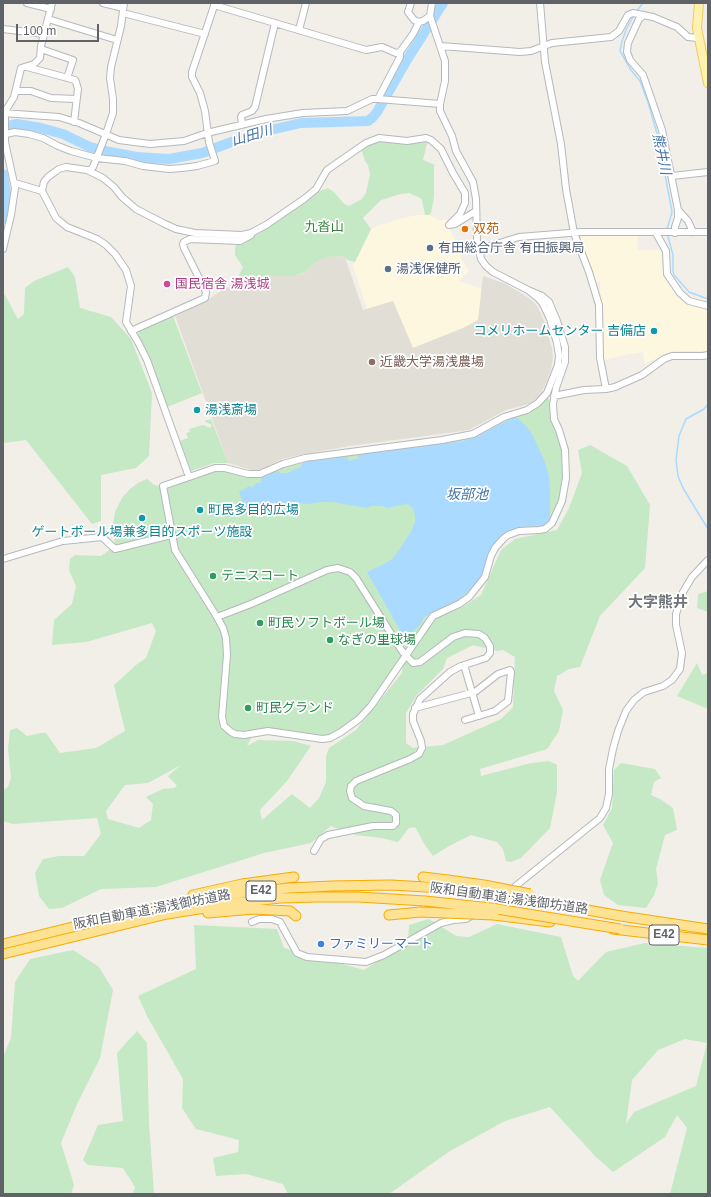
<!DOCTYPE html>
<html>
<head>
<meta charset="utf-8">
<style>
	body { margin:0 }
	#map { position:relative; width:711px; height:1197px; overflow:hidden; background:#f1efe8; font-family:Helvetica,sans-serif }
	canvas { display:block }
	.frame { position:absolute; inset:0; border:4px solid #5f6368; pointer-events:none }
	.scale { position:absolute; left:16px; top:24px; width:83px; height:18px; box-sizing:border-box; border:2px solid #5f6368; border-top:0; padding-left:5px; font-size:12px; line-height:14px; white-space:nowrap; color:#5f6368; -webkit-text-stroke:3px #fff; paint-order:stroke }
</style>
</head>
<body>
<div id="map">
<canvas width="711" height="1197"></canvas>
<div class="frame"></div>
<div class="scale">100 m</div>
</div>
<script>
const g = document.querySelector('canvas').getContext('2d');
g.lineJoin = 'round';
function fillPath(path, color) { g.fillStyle = color; g.fill(path, 'evenodd'); }
const toPath = rows => new Path2D(rows.map(r => 'M' + r).join(''));
function stroke(path, color, width, dash) { g.strokeStyle = color; g.lineWidth = width; g.lineCap = dash ? 'butt' : 'round'; g.setLineDash(dash || []); g.stroke(path); }
function drawText(font, color, halo, rows, align = 'center') {
  g.font = font + ' Helvetica,"Noto Sans JP",sans-serif'; g.lineWidth = 3.5; g.setLineDash([]); g.textBaseline = 'middle'; g.strokeStyle = halo; g.fillStyle = color; for (const [text, x, y, turn = 0] of rows) {
    g.save(); g.translate(x, y); g.rotate((+turn || 0) * Math.PI / 180); g.textAlign = isNaN(turn) ? turn : align; if (halo) g.strokeText(text, 0, 0); g.fillText(text, 0, 0); g.restore();
  }
}
fillPath(toPath([
	[418,215,429,215,440,221,446,219,463,261,469,271,459,281,482,289,478,320,463,328,413,348,393,301,367,309,353,266,372,228,402,218],
	[582,236,638,236,637,250,661,250,663,273,674,290,683,298,708,310,708,351,674,351,644,364,643,352,620,356,601,361,600,282,595,282,580,239]
]), '#fef7e0');
fillPath(toPath([
	[341,256,345,257,363,310,393,301,413,348,463,328,478,320,483,276,506,284,529,298,538,307,544,321,552,348,553,357,551,370,546,383,540,396,535,401,529,404,506,410,471,429,463,431,349,446,295,456,282,459,264,468,258,470,252,470,228,463,175,316,206,301,224,289,251,278,263,276,294,276,304,273,316,262,326,257]
]), '#e1ded6');
fillPath(toPath([
	[378,140,423,140,427,143,423,160,435,165,434,167,434,197,431,213,429,215,425,215,422,200,420,198,409,193,400,194,381,200,363,218,371,229,355,262,348,260,343,256,326,257,316,262,305,272,294,276,263,276,245,280,242,279,239,275,243,267,235,255,235,248,237,244,253,237,300,206,320,191,328,188,335,193,344,204,349,206,362,199,366,193,370,174,368,165,365,161,361,148],
	[68,267,75,277,80,308,111,317,131,339,152,393,149,456,136,468,101,475,101,521,92,524,26,440,3,443,3,295,5,295,18,319,24,314,25,288,34,281],
	[173,316,202,393,167,407,149,356,138,337,139,329],
	[547,393,554,419,563,440,565,487,549,526,523,530,499,543,487,571,474,592,433,618,459,609,481,595,501,550,515,539,557,530,569,508,582,473,578,450,590,445,627,466,650,505,645,568,600,616,580,667,569,669,557,676,554,691,563,710,559,731,547,749,480,769,481,776,531,763,549,761,557,765,557,792,550,828,521,858,511,862,506,861,503,849,497,842,471,835,449,846,433,856,425,845,415,827,409,828,398,842,381,838,355,835,331,826,311,843,264,853,156,887,101,889,62,908,49,909,39,896,35,873,43,859,59,856,84,856,101,834,97,818,13,824,3,821,3,790,8,787,11,778,8,749,10,730,17,728,27,736,41,733,46,733,60,753,96,748,125,731,114,685,136,665,146,658,156,631,152,623,86,642,52,645,54,620,72,604,76,586,69,570,70,559,75,555,101,556,115,546,113,524,115,512,122,498,130,489,138,483,147,479,154,485,163,486,215,468,254,474,283,464,466,436,496,421,527,410],
	[473,645,497,651,503,650,515,657,513,707,501,719,443,745,413,748,406,743,406,713,417,695,443,669,447,658],
	[403,661,402,673,356,730,329,748,326,756,326,782,319,798,310,808,292,794,262,820,260,810,287,781,311,746,293,741,258,740,247,746,252,737,256,734,268,731,330,738,371,706],
	[181,765,168,776,177,786,174,788,163,789,146,797,153,804,151,820,139,828,108,819,106,811,125,785,148,783],
	[211,419,228,463,214,463,191,471,180,441,188,438,186,433,190,432,189,429,203,425,210,428,212,425,204,421],
	[708,591,708,612,697,608,698,594],
	[697,663,702,675,708,673,708,709,677,696],
	[621,763,655,769,661,778,654,782,651,795,660,799,673,808,677,830,665,835,656,869,658,884,654,895,646,908,618,905,604,895,600,880,613,843,603,825,612,808,614,770],
	[429,919,456,936,469,937,497,924,561,937,573,976,578,981,606,952,645,943,708,948,708,1194,670,1194,687,1128,677,1115,665,1137,613,1172,595,1156,550,1107,505,1121,450,1151,389,1194,288,1194,283,1184,246,1174,216,1176,213,1158,238,1152,239,1140,196,1129,182,1108,183,1079,147,1016,138,996,196,969,194,925,277,929,284,948,364,970,408,942,409,925],
	[685,1039,707,1043,696,1086,634,1112,626,1124,632,1080,658,1050],
	[73,950,99,967,113,990,100,1058,77,1104,61,1143,74,1185,71,1194,3,1194,3,1057,11,1038,15,982,30,959],
	[137,1031,147,1043,149,1123,154,1194,133,1194,135,1187,123,1168,88,1165,83,1160,98,1125,123,1121,117,1053]
]), '#c5e8c5');
fillPath(toPath([
	[516,417,526,426,532,434,545,462,549,477,550,490,550,521,543,526,519,527,504,534,495,543,491,549,482,575,473,587,456,602,424,617,421,624,405,639,367,572,386,563,392,559,399,550,411,532,415,522,415,515,413,509,409,505,406,504,388,508,381,506,371,506,367,508,332,502,319,502,308,504,294,503,264,509,245,514,239,490,242,491,249,486,252,487,254,486,256,483,260,483,261,480,261,478,278,471,281,473,287,473,301,467,302,462,307,461,347,457,349,461,360,458,356,455,464,441,480,435,502,423]
]), '#aadaff');
stroke(toPath([
	[636,12,643,3],
	[634,15,626,30,622,41,620,51,631,70,640,81,648,102,658,137,672,212,667,229],
	[667,233,673,255,673,270,674,275,689,292,708,299],
	[708,404,704,409,686,419,679,436,676,460,678,476,683,488,708,529]
]), '#aadaff', 1.5);
stroke(toPath([
	[3,127,17,124,41,128,63,134,90,147,110,152,137,157,169,159,202,153,253,134,301,123,368,121,373,117,377,112,408,58,443,3],
	[3,174,7,200,3,219]
]), '#aadaff', 10);
const minor = toPath([
	[27,3,51,9],
	[103,3,123,8],
	[411,3,408,12,414,20,419,22,423,21,430,16],
	[432,3,430,16,445,61,445,81,440,104,440,111,452,136,456,151,473,182,476,199,477,241,481,259,486,266,493,272,528,290,539,299,543,304,550,319,557,343,559,356,558,365,547,393,538,403,527,410,504,417,473,434,442,440,305,458,283,464,260,474,248,474,225,468,215,468,163,486,175,550,217,617,223,628,226,638,227,655,222,717,224,726,231,732,235,734,244,735,268,731,322,739,330,738,341,732,359,719,371,706,433,616,459,604,469,597,485,577,491,556,495,548,503,539,508,535,519,531,539,530,545,529,552,523,562,501,566,478,565,450,559,430,554,419,553,404,556,388,565,362,565,347,557,321,549,302,542,296,528,290],
	[540,3,545,62,561,144,566,189,574,233,589,272,599,305,600,358,606,389],
	[214,5,366,50,382,47,396,53,400,52,413,34,419,22],
	[123,13,205,34],
	[644,15,639,19,628,43,627,52,630,60,643,75,662,130,678,210,678,218,675,227,675,233],
	[48,19,117,40],
	[3,29,44,34],
	[299,30,306,3],
	[441,46,520,52,531,51,552,43,611,37,619,31,628,15,633,13,653,17,677,27,688,37,698,38],
	[41,49,73,60,67,78],
	[27,67,75,80,76,82,78,89,74,122],
	[16,91,31,91,51,98,76,99],
	[378,99,400,57,400,52],
	[3,113,59,117,79,123,119,140,150,144,184,141,207,133,266,119,303,113,347,111,372,99,378,99,440,104],
	[242,124,241,117,242,115,252,111,255,107,275,23],
	[6,134,15,132,29,134,43,138,58,146,71,151,97,158,125,161,143,166,169,169,182,168,197,166,215,161,209,142,205,111,200,93,192,77,192,72,215,3],
	[87,170,90,170,93,167,106,134,113,113,113,99,110,78,111,67,121,26,124,3],
	[672,176,708,172],
	[15,183,42,191],
	[678,210,688,221,693,232],
	[656,233,666,251,667,274,680,293,689,301,708,306],
	[3,249,11,215,15,188,5,142,5,114,6,110,14,97,21,68,34,64,40,58,41,46,52,3],
	[480,254,490,246,519,237,582,232,708,232],
	[131,331,205,298,206,292,184,248,183,244,184,242,190,239,240,241,251,235],
	[554,396,584,390,606,389,615,387,642,375,664,359,672,356,703,356,708,355],
	[189,477,147,360,138,342,126,322,131,286,126,270,115,254,106,245,97,239,67,227,56,218,42,191,44,182,48,177,59,169,66,167,87,170,103,178,114,187,122,197,136,209,165,224,176,229,195,233,242,235,251,233,266,225,304,199,316,189,327,170,366,143,379,138,407,141,426,138,431,140,441,149,453,173,465,193,465,203,460,214,449,225,455,224,476,211],
	[3,559,63,541,102,537,115,549,171,535],
	[217,617,251,604,327,570,338,568,350,572,356,578,402,651,413,663,420,662,453,637,465,633,479,634,485,638,490,646,490,653,486,658,461,666,450,672,420,699,413,714,413,721,421,741,422,748,419,754,410,759,356,781,351,786,350,791,352,798,364,806,391,811,396,815,396,823,393,826,373,826,328,835,321,839,314,851],
	[464,665,479,716],
	[415,708,475,692,498,674,510,670,511,672,508,701,495,711,465,720],
	[484,908,507,893,600,818,606,808,609,794,609,769,613,749,618,731,626,711,634,700,644,692,663,686,672,680,680,669,682,653,676,625,676,614,683,592,692,577,708,560],
	[252,922,259,919,272,919,280,922,297,953,307,957,366,962,384,955,441,923,453,920,466,919,473,915]
]);
const major = toPath([
	[699,3,697,28,708,83]
]);
const highway = toPath([
	[423,877,448,880],
	[193,895,242,884,294,877],
	[208,913,254,909,290,911,296,916],
	[389,915,420,912],
	[494,915,550,922],
	[621,916,708,929],
	[613,929,708,940],
	[3,944,130,913,208,898,242,893,289,888,332,886,391,885,442,888],
	[3,954,167,914,237,903,280,898,318,897,358,897,425,901]
]);
stroke(minor, '#b5b8bc', 8);
stroke(major, '#f2c960', 10);
stroke(highway, '#f9ab00', 11);
stroke(minor, '#fff', 6);
stroke(major, '#fff2af', 8);
stroke(highway, '#fde293', 9);
const highwayBridge = toPath([
	[448,880,484,885,530,894],
	[442,888,532,900,621,916],
	[425,901,491,908,620,929],
	[420,912,494,915]
]);
stroke(highwayBridge, '#f9ab00', 11, []);
stroke(highwayBridge, '#fde293', 9);
for (const [x, y, r, color] of [
	[465,229,4,"#e8710a"],
	[430,248,4,"#5c6f8a"],
	[388,269,4,"#5c6f8a"],
	[167,284,4,"#d1479c"],
	[654,331,4,"#0f9aa8"],
	[372,362,4,"#8d6e63"],
	[197,410,4,"#0f9aa8"],
	[200,510,4,"#0f9aa8"],
	[142,518,4,"#0f9aa8"],
	[213,576,4,"#2e9e5b"],
	[260,623,4,"#2e9e5b"],
	[330,640,4,"#2e9e5b"],
	[248,708,4,"#2e9e5b"],
	[321,944,4,"#3f7fe0"]
]) { const dot = new Path2D(); dot.arc(x, y, r, 0, 2 * Math.PI); g.fillStyle = color; g.fill(dot); stroke(dot, '#fff', 1.5); }
for (const [x, y, w] of [
	[261,891,30],
	[664,935,30]
]) { const box = new Path2D(); box.roundRect(x - w / 2, y - 10, w, 20, 3); g.fillStyle = '#fff'; g.fill(box); stroke(box, '#5f6368', 1); }
drawText('bold 12px', '#5f6368', null, [
	["E42",261,891],
	["E42",664,935]
]);
drawText('13px', '#348238', '#fff', [
	["九沓山",324,227]
]);
drawText('13px', '#c56008', '#fff', [
	["双苑",473,229]
], 'left');
drawText('13px', '#4e5e75', '#fff', [
	["有田総合庁舎 有田振興局",438,248],
	["湯浅保健所",396,269]
], 'left');
drawText('13px', '#b23c85', '#fff', [
	["国民宿舎 湯浅城",175,284]
], 'left');
drawText('13px', '#0d838f', '#fff', [
	["コメリホームセンター 吉備店",646,331,"right"],
	["湯浅斎場",205,410],
	["町民多目的広場",208,510],
	["ゲートボール場兼多目的スポーツ施設",142,532,"center"]
], 'left');
drawText('13px', '#785e54', '#fff', [
	["近畿大学湯浅農場",380,362]
], 'left');
drawText('13px', '#27864d', '#fff', [
	["テニスコート",221,576],
	["町民ソフトボール場",268,623],
	["なぎの里球場",338,640],
	["町民グランド",256,708]
], 'left');
drawText('13px', '#5f6368', '#fff', [
	["阪和自動車道;湯浅御坊道路",509,899,8],
	["阪和自動車道;湯浅御坊道路",152,910,-11]
]);
drawText('13px', '#366cbe', '#fff', [
	["ファミリーマート",329,944]
], 'left');
drawText('italic 14px', '#4174aa', '#fff', [
	["山田川",252,136,-17],
	["熊井川",661,154,78],
	["坂部池",467,495]
]);
drawText('bold 15px', '#70757a', '#fff', [
	["大字熊井",658,603]
]);
</script>
</body>
</html>
